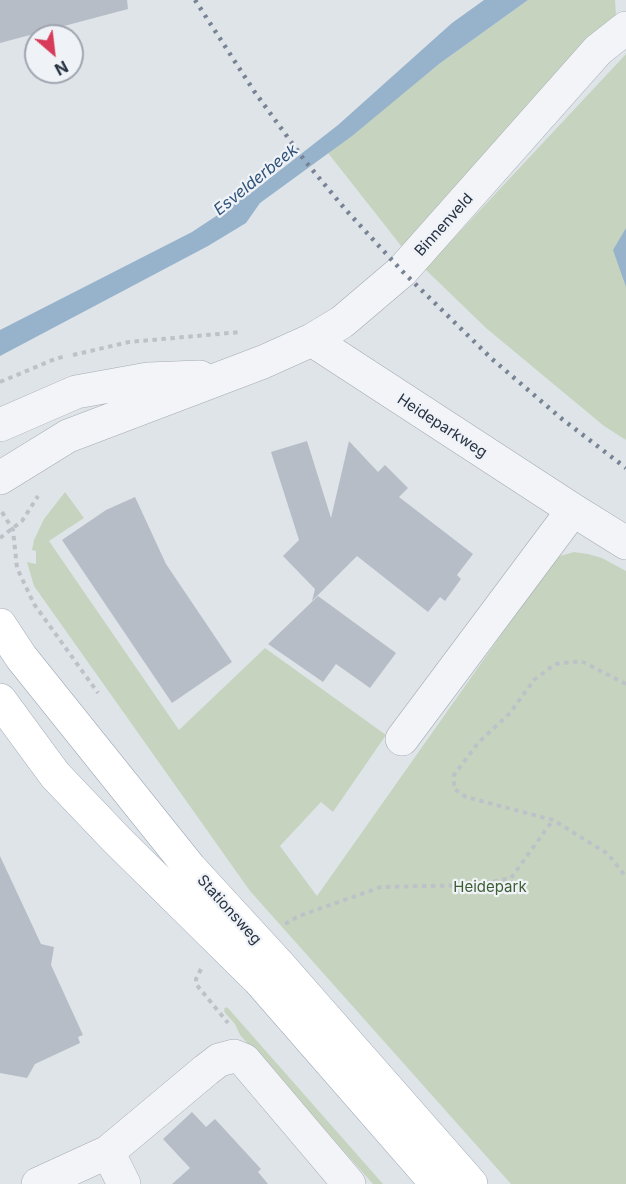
<!DOCTYPE html>
<html>
<head>
<meta charset="utf-8">
<style>
	body { margin:0 }
	#map { position:relative; width:626px; height:1184px; overflow:hidden; background:#dfe4e9; font-family:Inter,sans-serif }
	canvas { display:block }
	.north { position:absolute; left:24px; top:24px; width:60px; height:60px; box-sizing:border-box; background:#eff2f7; border:2px solid #9fa5af; border-radius:50%; rotate:152deg; font-size:16px; font-weight:700; line-height:24px; text-align:center; color:#273242 }
	.north::after { content:''; display:block; margin:auto; width:21px; height:27px; background:#d73b59; clip-path:polygon(50% 0,100% 100%,50% 72%,0 100%) }
</style>
</head>
<body>
<div id="map">
<canvas width="626" height="1184"></canvas>
<div class="north">N</div>
</div>
<script>
const g = document.querySelector('canvas').getContext('2d');
g.lineJoin = 'round';
function fillPath(path, color) { g.fillStyle = color; g.fill(path, 'evenodd'); }
const toPath = rows => new Path2D(rows.map(r => 'M' + r).join(''));
function stroke(path, color, width, dash) { g.strokeStyle = color; g.lineWidth = width; g.lineCap = dash ? 'butt' : 'round'; g.setLineDash(dash || []); g.stroke(path); }
function drawText(font, color, halo, rows, align = 'center') {
  g.font = font + ' Inter,sans-serif'; g.lineWidth = 4.5; g.setLineDash([]); g.textBaseline = 'middle'; g.strokeStyle = halo; g.fillStyle = color; for (const [text, x, y, turn = 0] of rows) {
    g.save(); g.translate(x, y); g.rotate((+turn || 0) * Math.PI / 180); g.textAlign = isNaN(turn) ? turn : align; if (halo) g.strokeText(text, 0, 0); g.fillText(text, 0, 0); g.restore();
  }
}
fillPath(toPath([
	[528,0,615,0,616,15,402,247,328,153,439,64],
	[626,54,626,440,604,426,486,328,425,269],
	[65,492,84,518,49,541,179,730,265,648,386,735,333,812,321,802,280,846,317,896,556,557,574,552,588,554,602,558,626,571,626,1184,511,1184,250,891,34,586,27,562,36,564,36,551,32,550,34,540,44,519],
	[226,1007,228,1008,383,1184,373,1184,240,1035,235,1024,225,1013,224,1009]
]), '#c6d4bf');
fillPath(toPath([
	[484,0,528,0,439,64,352,136,260,203,246,223,208,246,0,356,0,330,192,232,251,193,338,125,452,23],
	[626,228,626,287,613,250]
]), '#97b3cc');
fillPath(toPath([
	[0,0,127,0,128,9,0,43],
	[307,441,331,518,349,441,378,472,385,465,408,488,399,497,473,554,457,575,461,579,445,601,440,597,428,612,357,556,312,601,315,589,283,556,299,540,271,452],
	[135,497,166,564,232,662,172,703,62,540,106,510],
	[318,596,396,653,370,688,336,664,323,682,268,644],
	[0,856,41,944,54,947,51,965,83,1035,78,1037,80,1043,35,1064,27,1078,0,1073],
	[192,1112,206,1127,215,1119,261,1169,258,1172,268,1184,172,1184,190,1168,163,1139]
]), '#b6bdc7');
const minor = toPath([
	[312,340,573,510,626,543],
	[0,425,76,392,148,379,200,377],
	[0,478,68,436,263,362,312,340,342,322,402,271,598,50,626,28],
	[402,739,573,510],
	[38,1184,108,1152],
	[124,1184,108,1152,206,1070,219,1060,234,1056,244,1060,349,1184]
]);
const major = toPath([
	[0,625,21,657,190,868,279,965,471,1184],
	[0,700,55,775,117,840,259,980,437,1184]
]);
stroke(minor, '#a4abb4', 34);
stroke(major, '#9da8b6', 34);
stroke(toPath([
	[73,355,129,342,241,332],
	[0,382,55,359,66,356],
	[2,512,13,530,17,568,34,604,98,693],
	[0,538,22,521,38,496],
	[626,684,581,661,555,664,534,680,510,713,478,743,454,775,454,789,466,797,553,820,608,854,626,877],
	[285,924,299,916,381,887,476,885,511,878,553,820],
	[201,969,196,979,196,984,228,1023]
]), '#bdc2c8', 4, [4.5, 4.5]);
stroke(minor, '#f2f4f7', 33);
stroke(major, '#fff', 33);
stroke(toPath([
	[195,0,254,91,305,161,345,209,402,271,492,359,562,419,626,468]
]), '#778394', 4.5, [3, 6]);
drawText('15px', '#273242', '#eff2f7', [
	["Binnenveld",444,225,-48],
	["Heideparkweg",442,426,33],
	["Stationsweg",229,910,48]
]);
drawText('15px', '#3d5e33', '#eff2f7', [
	["Heidepark",490,887]
]);
drawText('italic 16px', '#2e5278', '#eff2f7', [
	["Esvelderbeek",256,180,-39]
]);
</script>
</body>
</html>
